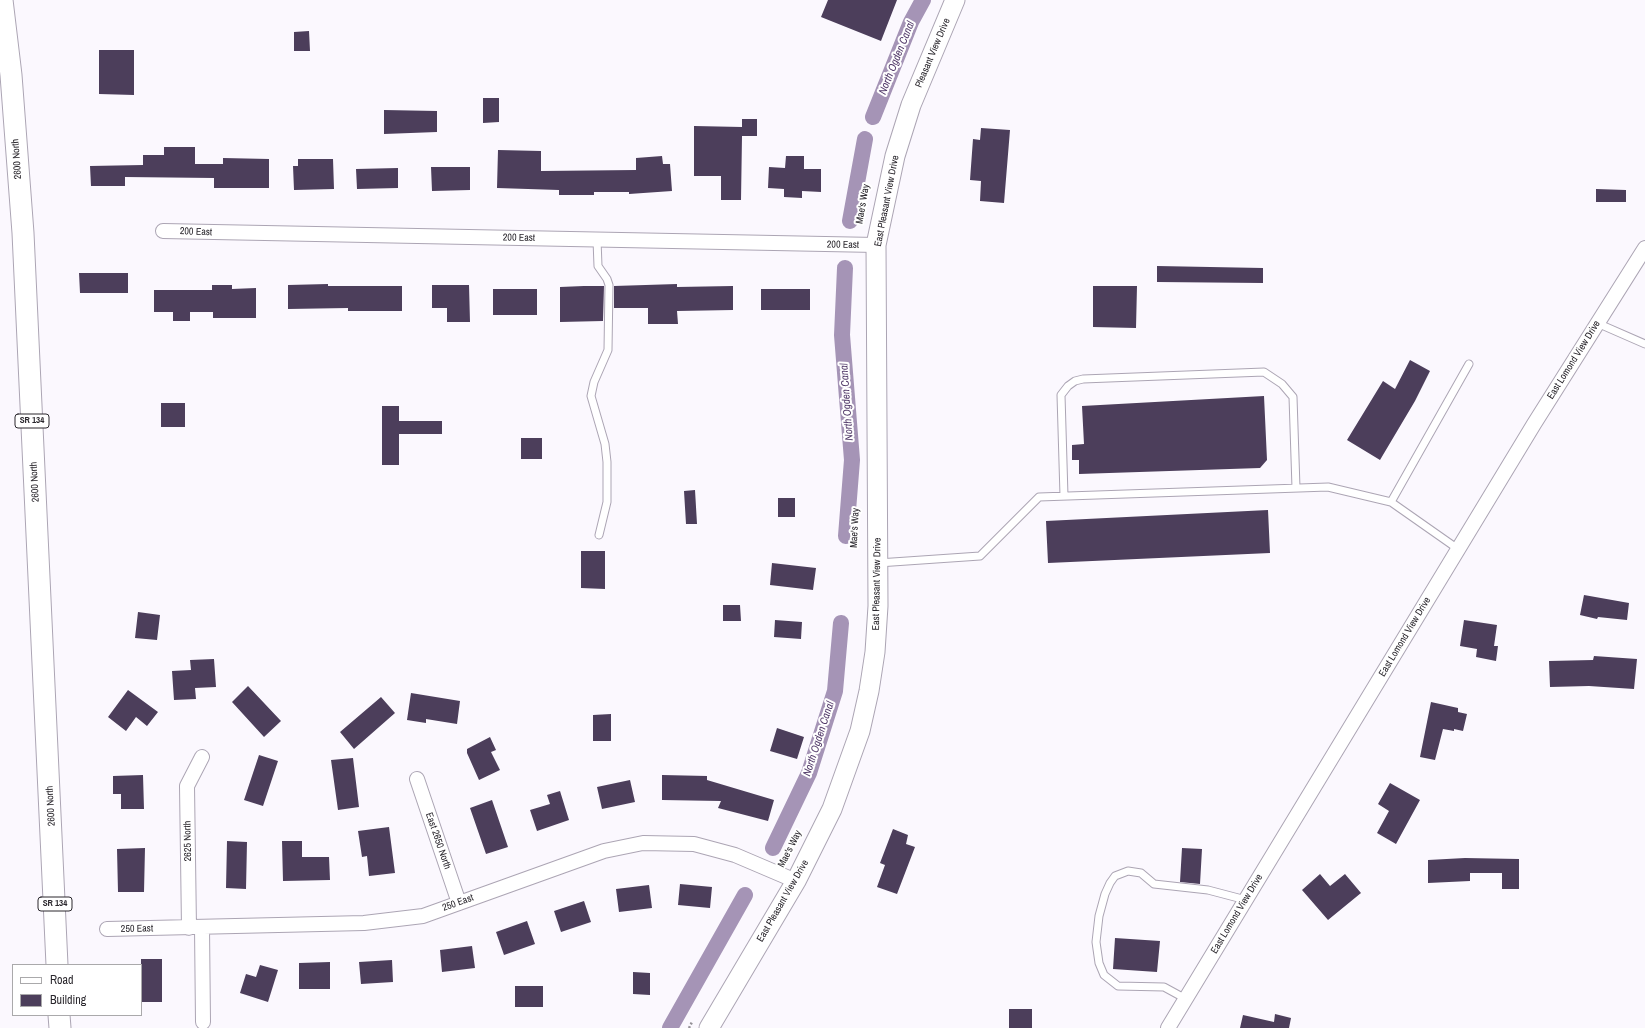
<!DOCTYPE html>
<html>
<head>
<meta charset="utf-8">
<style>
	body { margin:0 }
	#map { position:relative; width:1645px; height:1028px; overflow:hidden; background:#fbf8fe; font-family:"Archivo Narrow",sans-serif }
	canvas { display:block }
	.legend { position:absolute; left:12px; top:964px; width:130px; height:52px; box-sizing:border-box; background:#fff; border:1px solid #aaa9ab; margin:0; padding:5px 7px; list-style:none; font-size:12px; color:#2a272d }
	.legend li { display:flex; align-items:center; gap:8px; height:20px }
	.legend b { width:20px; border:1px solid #aaa9ab }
</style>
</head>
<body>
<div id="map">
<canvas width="1645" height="1028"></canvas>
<ul class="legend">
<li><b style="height:5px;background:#fff"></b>Road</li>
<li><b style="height:11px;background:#4c3e5b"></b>Building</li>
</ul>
</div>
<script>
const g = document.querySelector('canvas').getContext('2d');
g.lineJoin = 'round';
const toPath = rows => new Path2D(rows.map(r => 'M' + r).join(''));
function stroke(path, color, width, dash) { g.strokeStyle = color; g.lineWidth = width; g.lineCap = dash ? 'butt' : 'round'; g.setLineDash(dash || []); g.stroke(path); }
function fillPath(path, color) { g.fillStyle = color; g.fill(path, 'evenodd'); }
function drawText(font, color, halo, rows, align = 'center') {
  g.font = font + ' "Archivo Narrow",sans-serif'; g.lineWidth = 4; g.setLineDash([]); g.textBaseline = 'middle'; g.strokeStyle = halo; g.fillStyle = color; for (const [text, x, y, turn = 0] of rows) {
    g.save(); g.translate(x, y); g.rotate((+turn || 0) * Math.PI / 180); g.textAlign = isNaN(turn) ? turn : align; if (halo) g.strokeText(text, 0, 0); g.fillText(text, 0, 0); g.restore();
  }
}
stroke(toPath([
	[873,117,911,22,923,0],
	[850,221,865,139],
	[845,268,842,335,852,460,846,536],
	[773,848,809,773,835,691,841,623],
	[670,1028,745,895]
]), '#a594b6', 16);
fillPath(toPath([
	[828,0,897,0,881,41,821,17],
	[309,31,310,51,294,51,294,32],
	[99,50,134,50,134,95,99,94],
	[483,98,499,98,499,122,483,123],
	[384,110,437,111,437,132,384,134],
	[742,119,757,119,757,136,742,136,741,200,721,200,721,176,694,176,694,126,742,127],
	[981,128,1010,130,1004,203,980,201,981,181,970,180,973,139,980,140],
	[164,147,195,147,195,164,223,164,223,158,269,159,269,188,214,188,214,178,125,177,125,186,91,186,90,166,143,165,143,155,164,155],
	[498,150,541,151,541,171,636,170,636,158,662,156,663,164,670,164,672,191,629,194,629,192,594,192,594,195,559,195,559,190,497,188],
	[786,156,804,156,804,169,821,169,821,192,802,191,802,198,784,197,784,189,768,188,769,167,785,168],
	[298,159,333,159,334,189,294,190,293,166,298,166],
	[431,167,470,167,470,190,432,191],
	[398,168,398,188,357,189,356,169],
	[1596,189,1626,190,1626,202,1596,202],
	[1157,266,1263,268,1263,283,1157,282],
	[79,273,128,273,128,293,80,293],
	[328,284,328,286,402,286,402,311,348,311,348,308,288,309,288,285],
	[677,284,677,287,733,286,733,310,677,311,678,324,648,324,648,308,614,308,614,286],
	[212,285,232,285,232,289,256,288,256,318,213,318,213,312,190,312,190,321,173,321,173,312,154,312,154,290,212,290],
	[432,285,469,285,470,322,447,322,447,308,432,308],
	[584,286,604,286,603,321,560,322,560,287],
	[1093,286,1137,286,1136,328,1093,327],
	[493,289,537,289,537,315,493,315],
	[761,289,810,289,810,310,761,310],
	[1410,360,1430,371,1415,401,1380,460,1347,440,1383,381,1395,389],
	[1264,396,1267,460,1260,468,1079,474,1079,460,1072,460,1072,445,1084,444,1082,406],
	[161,403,185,403,185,427,161,427],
	[382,406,399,406,399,421,442,421,442,434,399,434,399,465,382,465],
	[521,438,542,438,542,459,521,459],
	[695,490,697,524,686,524,684,491],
	[778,498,795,498,795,517,778,517],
	[1268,510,1270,553,1048,563,1046,521],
	[581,551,605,551,605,589,581,588],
	[772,563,816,568,813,590,770,585],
	[1584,595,1629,603,1627,620,1598,617,1597,619,1580,615],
	[723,605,740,605,741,621,723,621],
	[138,612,160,615,157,640,135,638],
	[775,620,802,622,801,639,774,637],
	[1464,620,1497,625,1494,646,1498,646,1496,661,1476,657,1477,649,1460,646],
	[1594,656,1637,659,1634,689,1589,686,1550,687,1549,661,1593,660],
	[214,659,216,687,195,688,196,699,174,700,172,671,191,670,190,660],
	[248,686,281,721,264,737,232,702],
	[128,690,158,712,147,726,136,717,126,731,108,717],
	[411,693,460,701,457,724,426,719,426,723,407,720],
	[381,697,395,713,354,749,340,732],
	[1431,702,1458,708,1458,712,1467,714,1463,731,1454,729,1454,731,1443,729,1435,760,1420,757],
	[611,714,611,741,593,741,593,715],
	[777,728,804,737,797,759,770,751],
	[490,737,496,750,491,752,500,770,479,780,467,753,467,749],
	[259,755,278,761,263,806,244,800],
	[353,758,359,807,338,810,331,760],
	[143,775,144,809,121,809,121,794,113,794,113,776],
	[662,775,707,776,707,780,774,800,768,821,718,808,721,801,662,800],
	[630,780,635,802,602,809,597,787],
	[1390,783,1420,800,1396,844,1377,833,1389,811,1378,804],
	[560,791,569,820,537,831,530,810,550,804,547,795],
	[492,800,508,847,486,854,470,808],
	[389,827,395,873,369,876,367,856,362,857,358,831],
	[893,829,908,835,906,844,915,847,897,894,877,887,885,865,880,863],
	[227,841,247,842,246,889,226,888],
	[282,841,302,841,302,857,329,857,330,880,283,881],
	[145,848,144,892,118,892,117,849],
	[1182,848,1202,849,1200,884,1180,882],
	[1465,858,1519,859,1519,889,1502,889,1502,873,1470,873,1470,881,1428,883,1428,860],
	[1320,874,1330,886,1345,874,1361,893,1328,920,1302,890],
	[680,884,712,887,710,908,678,905],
	[649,885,652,908,619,912,616,889],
	[584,901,591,922,561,932,554,911],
	[527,921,535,944,504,955,496,932],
	[1115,938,1160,941,1157,972,1113,969],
	[472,946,475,968,442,972,440,950],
	[141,959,162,959,162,1002,141,1002],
	[392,960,393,982,361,984,359,962],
	[330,962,330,989,299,989,299,963],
	[260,965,278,970,268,1002,240,993,246,974,256,977],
	[633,972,650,973,650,995,633,994],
	[515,986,543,986,543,1007,515,1007],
	[1009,1009,1032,1009,1032,1028,1009,1028],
	[1275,1014,1291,1018,1289,1028,1240,1028,1243,1015,1274,1022]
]), '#4c3e5b');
const lane = toPath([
	[597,240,598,266,607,279,609,285,608,350,594,382,591,396,605,444,607,462,607,502,599,535],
	[1597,323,1645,344],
	[1064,496,1061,395,1068,386,1075,381,1083,379,1264,372,1282,384,1293,397,1296,488],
	[1391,502,1469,364],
	[878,563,980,556,1039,497,1328,487,1391,502,1458,549],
	[1186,999,1164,987,1118,986,1104,975,1099,963,1096,942,1099,916,1105,894,1110,883,1115,876,1128,871,1141,873,1154,884,1208,890,1246,900]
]);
const street = toPath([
	[163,231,876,245],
	[417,779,459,903],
	[189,928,187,786,202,757],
	[202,928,203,1022],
	[107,929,364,923,423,916,604,851,643,843,694,844,735,855,796,881],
	[1168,1028,1534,424,1645,248]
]);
const secondary = toPath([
	[709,1028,796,881,832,809,860,731,869,691,875,652,878,606,876,245,895,156,911,105,955,0]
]);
const primary = toPath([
	[2,0,11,75,23,233,57,965],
	[59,1015,60,1028]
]);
stroke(lane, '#aca5b4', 9);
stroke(street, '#aca5b4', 16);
stroke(secondary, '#aca5b4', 21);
stroke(primary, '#aca5b4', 23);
stroke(toPath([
	[689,1028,692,1022]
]), '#939096', 2.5, [2, 2]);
stroke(lane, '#fff', 7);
stroke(street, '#fff', 14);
stroke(secondary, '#fff', 19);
stroke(primary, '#fff', 21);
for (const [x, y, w] of [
	[32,421,34],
	[55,904,34]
]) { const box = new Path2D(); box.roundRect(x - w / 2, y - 7, w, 14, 3); g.fillStyle = '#fff'; g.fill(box); stroke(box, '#2a272d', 1); }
drawText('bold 9px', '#2a272d', null, [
	["SR 134",32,421],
	["SR 134",55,904]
]);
drawText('10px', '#2a272d', '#fff', [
	["Pleasant View Drive",933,53,-67],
	["2600 North",17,159,-94],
	["East Pleasant View Drive",887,201,-79],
	["Mae's Way",863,204,-80],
	["200 East",196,232,2],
	["200 East",519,238,1],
	["200 East",843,245,1],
	["East Lomond View Drive",1574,360,-58],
	["2600 North",35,482,-93],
	["Mae's Way",855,528,-87],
	["East Pleasant View Drive",877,584,-89],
	["East Lomond View Drive",1405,637,-59],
	["2600 North",51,806,-93],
	["2625 North",188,841,-91],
	["East 2650 North",438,841,71],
	["Mae's Way",790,849,-63],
	["East Pleasant View Drive",783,901,-60],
	["250 East",458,903,-20],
	["East Lomond View Drive",1237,914,-59],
	["250 East",137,929,-1]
]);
drawText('italic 11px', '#523a69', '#fff', [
	["North Ogden Canal",897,58,-68],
	["North Ogden Canal",847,402,-94],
	["North Ogden Canal",819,739,-72]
]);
</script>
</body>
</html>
